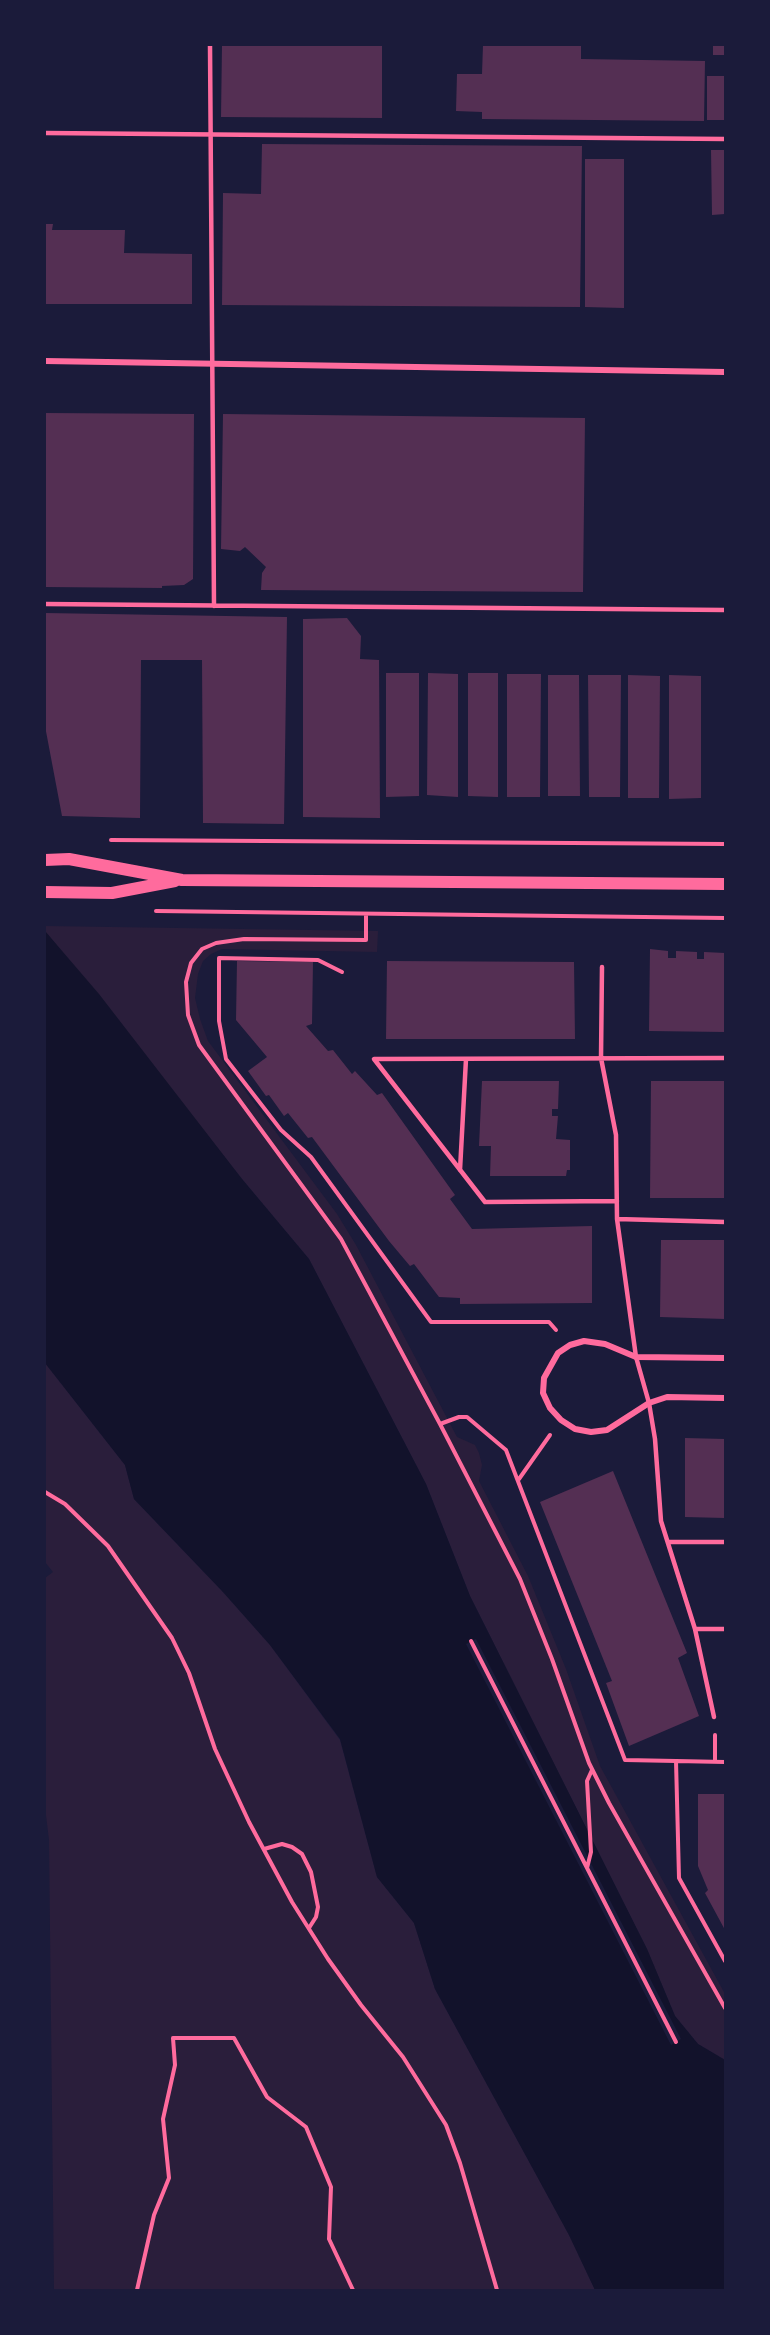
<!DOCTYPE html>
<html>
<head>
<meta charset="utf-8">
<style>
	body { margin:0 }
	#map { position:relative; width:770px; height:2335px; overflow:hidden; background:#1b1b3a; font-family:Manrope,sans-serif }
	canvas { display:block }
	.frame { position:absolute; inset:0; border:46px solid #1b1b3a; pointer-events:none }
</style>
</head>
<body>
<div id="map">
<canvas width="770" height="2335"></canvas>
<div class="frame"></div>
</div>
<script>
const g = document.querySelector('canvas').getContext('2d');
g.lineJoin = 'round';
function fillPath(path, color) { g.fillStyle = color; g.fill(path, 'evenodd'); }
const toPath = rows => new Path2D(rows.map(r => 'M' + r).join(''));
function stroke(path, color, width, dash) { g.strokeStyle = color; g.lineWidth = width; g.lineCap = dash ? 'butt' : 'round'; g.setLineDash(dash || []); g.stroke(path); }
fillPath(toPath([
	[45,926,378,931,377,952,222,949,211,954,203,961,198,974,195,998,200,1019,208,1041,337,1214,356,1245,457,1437,475,1445,479,1453,482,1465,479,1481,528,1576,566,1669,600,1766,725,1994,725,2060,698,2044,675,2016,647,1949,470,1596,426,1484,309,1259,242,1179,45,931],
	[45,1363,125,1465,134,1499,223,1592,270,1645,340,1740,377,1877,414,1923,435,1989,569,2235,595,2290,54,2290,49,1840,45,1807,45,1578,53,1572,45,1562]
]), '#2a1e3b');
fillPath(toPath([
	[45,931,99,994,242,1179,309,1259,426,1484,470,1596,647,1949,675,2016,698,2044,725,2060,725,2290,595,2290,569,2235,435,1989,414,1923,377,1877,340,1739,270,1645,223,1592,134,1499,125,1465,45,1363]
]), '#12122b');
fillPath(toPath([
	[476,1639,681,2039,671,2045,466,1644]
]), '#1b1b3a');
fillPath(toPath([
	[222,45,382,45,382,118,221,117],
	[483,45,581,45,581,59,705,61,704,121,482,119,482,112,456,111,457,74,482,74],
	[713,45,725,45,725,55,713,55],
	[707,76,725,76,725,120,707,120],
	[262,144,582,146,580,307,222,305,223,193,261,194],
	[711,150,725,150,725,214,712,215],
	[585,159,624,159,624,308,585,307],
	[45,224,53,224,52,230,125,230,124,253,192,254,192,304,45,304],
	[45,413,194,414,193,579,184,585,162,586,162,588,45,587],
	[223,414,585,418,583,592,261,590,262,573,266,567,245,547,240,551,221,549],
	[45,613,287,617,284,824,203,823,202,660,141,660,140,818,62,816,45,726],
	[347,618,361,636,360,659,379,660,380,818,303,817,303,619],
	[386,673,419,673,419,796,386,797],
	[428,673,458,674,458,797,427,795],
	[468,673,498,673,498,797,468,796],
	[507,674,541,674,540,797,507,797],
	[548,675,579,675,580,796,548,796],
	[588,675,621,675,620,797,589,797],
	[628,675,660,676,659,798,628,798],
	[669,675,701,676,701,798,669,799],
	[650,949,668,951,668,958,676,958,676,951,697,952,697,959,704,959,704,952,725,953,725,1032,649,1031],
	[237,961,313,962,312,1024,306,1026,328,1051,333,1050,352,1074,355,1071,377,1095,382,1093,455,1195,450,1199,472,1229,592,1226,592,1303,460,1304,460,1298,439,1297,414,1264,410,1266,389,1241,312,1137,308,1138,288,1113,284,1116,269,1095,266,1096,248,1071,267,1057,236,1020],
	[387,961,574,962,575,1039,386,1039],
	[482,1081,559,1081,558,1109,552,1109,552,1116,558,1116,556,1139,570,1140,570,1170,567,1170,566,1176,490,1176,491,1146,479,1146],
	[651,1081,725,1081,725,1198,650,1198],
	[661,1240,725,1240,725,1319,660,1317],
	[685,1438,725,1439,725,1518,685,1517],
	[613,1471,687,1653,678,1658,699,1716,629,1746,606,1683,612,1681,540,1502],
	[698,1794,725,1794,725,1930,705,1893,708,1890,698,1866]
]), '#542f53');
stroke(toPath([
	[111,840,725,844],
	[156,911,725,918],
	[366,914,366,940,244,939,216,943,202,949,191,963,186,982,188,1015,199,1045,341,1239,440,1424,520,1579,552,1659,589,1763,609,1803,725,2008],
	[342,972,318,960,219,958,219,1021,226,1059,281,1130,311,1157,431,1322,549,1322,556,1330],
	[440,1424,459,1417,467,1417,506,1450,625,1760,676,1761],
	[519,1479,550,1435],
	[45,1492,65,1504,108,1546,172,1638,189,1673,215,1749,249,1822,292,1902,328,1959,361,2005,403,2057,446,2125,460,2163,497,2290],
	[471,1641,676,2042],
	[715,1735,715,1761],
	[725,1762,676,1761,679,1878,725,1961],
	[264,1849,282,1844,292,1847,302,1854,311,1872,318,1907,316,1917,309,1928],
	[587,1868,591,1852,587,1781,592,1770],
	[137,2290,154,2215,169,2178,163,2119,175,2065,173,2038,234,2038,267,2097,306,2127,331,2187,329,2239,353,2290]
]), '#ff6b9d', 4);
stroke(toPath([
	[210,45,214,606],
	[45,133,725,139],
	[45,604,725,610],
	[602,967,601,1058,616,1135,617,1219,636,1357,649,1403,655,1439,661,1521,695,1629,714,1717],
	[460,1170,466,1059],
	[617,1201,485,1202,374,1059,725,1058],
	[617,1219,725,1222],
	[668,1542,725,1542],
	[695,1629,725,1629]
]), '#ff6b9d', 4.5);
stroke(toPath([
	[45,361,725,372],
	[725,1358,636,1357,605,1344,584,1341,570,1345,558,1353,544,1378,543,1393,550,1408,561,1420,575,1429,591,1432,607,1430,649,1403,667,1397,725,1398]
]), '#ff6b9d', 6);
stroke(toPath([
	[45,860,69,859,182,880,725,884],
	[45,892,112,893,175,881]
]), '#ff6b9d', 12);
</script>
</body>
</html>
